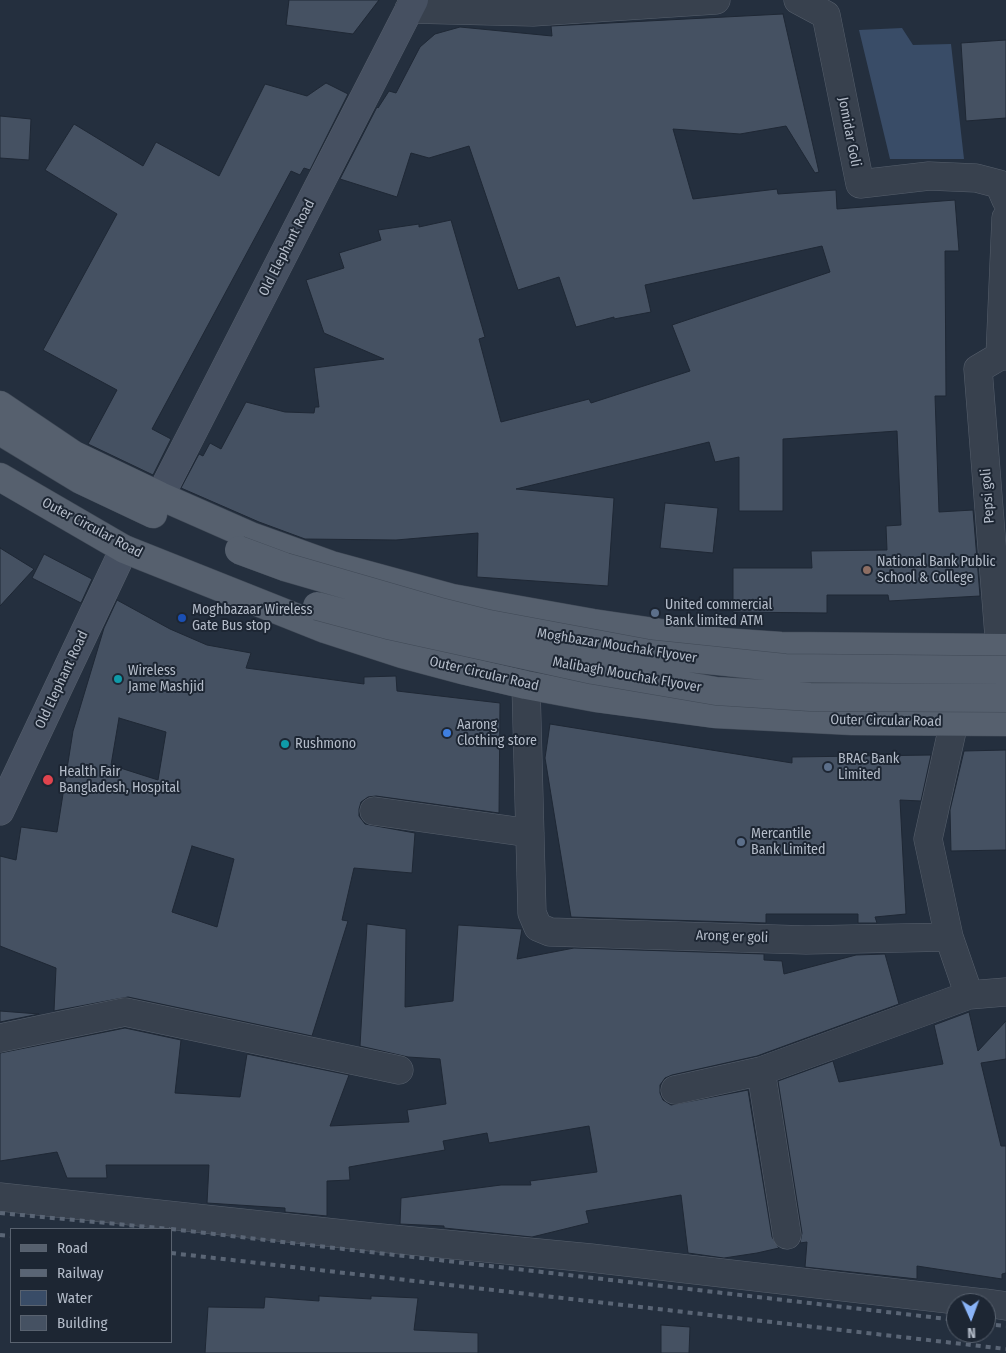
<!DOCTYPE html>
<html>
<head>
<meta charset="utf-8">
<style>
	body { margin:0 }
	#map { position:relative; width:1006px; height:1353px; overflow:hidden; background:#242f3e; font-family:"Fira Sans Condensed",sans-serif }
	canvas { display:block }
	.legend { position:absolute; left:10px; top:1228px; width:162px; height:115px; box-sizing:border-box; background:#1d2633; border:1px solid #59626f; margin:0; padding:6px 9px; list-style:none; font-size:15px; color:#b4bcc9 }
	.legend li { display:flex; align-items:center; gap:10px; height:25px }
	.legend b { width:25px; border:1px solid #59626f }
	.north { position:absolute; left:946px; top:1293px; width:50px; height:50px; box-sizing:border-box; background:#1d2633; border:1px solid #59626f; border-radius:50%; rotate:178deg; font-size:14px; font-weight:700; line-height:20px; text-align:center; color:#b4bcc9 }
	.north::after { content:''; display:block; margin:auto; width:18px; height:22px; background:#8ab4f8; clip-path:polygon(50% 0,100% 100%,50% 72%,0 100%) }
</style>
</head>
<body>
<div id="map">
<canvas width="1006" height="1353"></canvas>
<ul class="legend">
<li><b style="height:6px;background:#56606e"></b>Road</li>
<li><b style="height:6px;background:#5a6575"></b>Railway</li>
<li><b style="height:14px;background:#394c67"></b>Water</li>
<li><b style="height:14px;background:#455162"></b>Building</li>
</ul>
<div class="north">N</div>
</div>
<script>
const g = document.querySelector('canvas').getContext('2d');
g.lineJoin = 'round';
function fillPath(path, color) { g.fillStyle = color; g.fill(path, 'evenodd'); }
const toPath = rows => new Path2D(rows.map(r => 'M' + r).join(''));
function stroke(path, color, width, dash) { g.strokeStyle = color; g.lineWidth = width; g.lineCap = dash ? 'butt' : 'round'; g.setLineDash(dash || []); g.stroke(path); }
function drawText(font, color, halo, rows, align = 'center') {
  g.font = font + ' "Fira Sans Condensed",sans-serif'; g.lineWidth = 4; g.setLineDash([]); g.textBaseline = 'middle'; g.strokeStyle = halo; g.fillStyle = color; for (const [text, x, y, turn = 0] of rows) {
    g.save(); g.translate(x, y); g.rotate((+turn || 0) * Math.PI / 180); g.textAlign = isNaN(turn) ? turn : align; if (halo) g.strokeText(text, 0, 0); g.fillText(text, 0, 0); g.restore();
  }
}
fillPath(toPath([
	[902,28,913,45,951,44,964,159,890,159,859,30]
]), '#394c67');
const building = toPath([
	[289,0,379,0,353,34,286,25,289,0],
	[783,14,819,172,815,173,786,126,740,134,673,129,693,199,777,189,778,194,836,190,837,209,955,200,959,251,945,251,946,396,935,396,939,512,973,510,980,596,889,601,888,595,827,595,827,613,733,612,733,568,812,568,811,551,887,550,886,526,901,525,897,431,783,439,783,511,739,511,739,457,715,462,709,442,516,489,614,498,608,586,477,577,478,533,396,540,305,539,259,522,181,488,199,454,203,456,210,443,221,449,246,402,285,412,314,413,315,407,319,407,314,368,384,359,324,333,306,280,344,268,339,253,381,240,378,230,419,224,419,227,451,220,485,337,479,339,501,422,589,399,591,403,690,371,672,325,830,272,822,246,645,285,651,312,614,319,614,317,576,327,559,277,518,290,469,146,429,158,411,153,397,197,340,179,377,107,378,108,389,91,396,93,420,47,435,34,460,27,552,36,551,26,783,14],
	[1006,40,1006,118,966,121,961,43,1006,40],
	[326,83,348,94,310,170,304,168,300,175,291,171,152,429,171,439,153,475,88,444,117,390,43,350,117,214,45,170,74,124,143,166,156,142,219,176,265,84,307,96,326,83],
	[0,116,31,119,29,160,0,158,0,116],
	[665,503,718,508,713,553,660,548,665,503],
	[0,548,34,569,0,606,0,548],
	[44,554,92,579,81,603,32,578,44,554],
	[117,600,170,629,207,645,251,653,246,668,364,684,364,677,396,676,397,691,500,703,499,813,376,796,368,797,361,802,359,809,359,816,365,824,415,833,412,873,354,868,342,920,348,921,312,1036,128,997,54,1011,56,968,0,946,0,856,16,860,21,827,57,832,73,731,104,628,117,600],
	[119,718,166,732,158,780,111,765,119,718],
	[192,846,234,859,217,927,172,912,192,846],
	[550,724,792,763,792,757,931,755,921,801,900,800,906,914,875,917,877,923,858,923,858,914,766,914,766,923,571,917,545,758,550,724],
	[1006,750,1006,850,951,851,950,810,964,751,1006,750],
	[367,924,406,929,405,1007,453,1001,458,925,522,929,517,959,574,948,764,954,764,960,782,961,784,974,856,955,885,954,899,1004,757,1056,672,1075,665,1078,660,1085,660,1093,663,1100,671,1105,748,1090,772,1237,779,1248,757,1253,724,1258,688,1253,681,1195,586,1211,589,1223,532,1237,444,1228,444,1226,400,1224,401,1198,501,1185,531,1185,530,1181,597,1172,589,1126,489,1143,487,1133,443,1141,445,1150,349,1167,350,1180,327,1181,327,1216,285,1212,285,1208,207,1203,209,1165,106,1165,107,1178,67,1178,57,1152,0,1161,0,1053,125,1028,181,1040,175,1093,240,1097,247,1054,349,1075,330,1126,409,1122,407,1110,446,1104,440,1059,408,1057,360,1046,367,924],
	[0,1011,39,1014,0,1022,0,1011],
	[969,1012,978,1051,1006,1021,1006,1059,981,1063,1001,1146,1006,1146,1006,1273,1002,1274,1002,1279,917,1266,917,1279,805,1267,807,1242,800,1243,802,1233,778,1081,833,1061,839,1082,943,1064,934,1025,969,1012],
	[319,1296,371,1299,371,1296,418,1298,414,1330,478,1333,478,1353,205,1353,208,1307,264,1308,265,1297,319,1301,319,1296],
	[661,1325,690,1327,689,1353,661,1353,661,1325]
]);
fillPath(building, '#455162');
stroke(building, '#1f2835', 1);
const street = toPath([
	[798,0,826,15,860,184,929,176,976,178,999,184,1006,200],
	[409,9,533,12,716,0],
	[1006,218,1000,356,1006,356],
	[1000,356,978,369,1000,649],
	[526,685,532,913,538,927,550,932,806,940,949,937],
	[954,722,928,839,949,937,969,995],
	[374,811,530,833],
	[0,1038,125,1012,399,1070],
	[761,1071,787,1235],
	[675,1090,761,1071,969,995,1006,992],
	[0,1197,381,1238,591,1258,983,1303],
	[986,1303,1006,1306]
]);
const secondary = toPath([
	[160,496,414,0],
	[0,811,124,549]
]);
const primary = toPath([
	[0,405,74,455,160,496,253,537,331,565,452,598,593,623,722,642,781,646,1006,648],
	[0,431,81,480,153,514],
	[0,477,124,549,325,629,402,654,462,670,526,685,596,698,715,714,852,721,1006,722]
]);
stroke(street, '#565f6c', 29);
stroke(secondary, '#565f6c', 29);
stroke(primary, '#414a57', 29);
stroke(street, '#38414e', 28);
stroke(secondary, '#465061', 28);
stroke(primary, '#56606e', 28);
stroke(toPath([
	[0,1213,170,1229],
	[171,1229,956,1320],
	[0,1235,11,1236],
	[171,1253,1006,1349],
	[986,1324,1006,1326]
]), '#5a6575', 4, [5, 5]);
const primaryBridge = toPath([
	[239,550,285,567,437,611,489,624,650,654,785,668,1006,670],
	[317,606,388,625,593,670,716,691,810,697,1006,698]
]);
stroke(primaryBridge, '#414a57', 29, []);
stroke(primaryBridge, '#56606e', 28);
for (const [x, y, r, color] of [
	[867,570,5,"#8d6e63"],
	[655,613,5,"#5c6f8a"],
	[182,618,5,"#1a4fb4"],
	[118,679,5,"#0f9aa8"],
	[447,733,5,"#3f7fe0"],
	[285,744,5,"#0f9aa8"],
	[828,767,5,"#5c6f8a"],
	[48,780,6,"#e0444e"],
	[741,842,5,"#5c6f8a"]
]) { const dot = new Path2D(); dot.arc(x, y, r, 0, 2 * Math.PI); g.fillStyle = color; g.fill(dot); stroke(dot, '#1d2633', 2); }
drawText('14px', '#b4bcc9', '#1d2633', [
	["Jomidar Goli",849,132,79],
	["Old Elephant Road",287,248,-63],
	["Pepsi goli",988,496,-94],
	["Outer Circular Road",92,528,28],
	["Moghbazar Mouchak Flyover",617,646,9],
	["Outer Circular Road",484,674,13],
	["Malibagh Mouchak Flyover",627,675,10],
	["Old Elephant Road",62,680,-65],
	["Outer Circular Road",886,721,1],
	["Arong er goli",732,937,2]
]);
drawText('14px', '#b4bcc9', '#1d2633', [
	["National Bank Public",877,562],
	["School & College",877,578],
	["United commercial",665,605],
	["Bank limited ATM",665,621],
	["Moghbazaar Wireless",192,610],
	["Gate Bus stop",192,626],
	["Wireless",128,671],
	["Jame Mashjid",128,687],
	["Aarong",457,725],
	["Clothing store",457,741],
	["Rushmono",295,744],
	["BRAC Bank",838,759],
	["Limited",838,775],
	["Health Fair",59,772],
	["Bangladesh, Hospital",59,788],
	["Mercantile",751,834],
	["Bank Limited",751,850]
], 'left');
</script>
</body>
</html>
